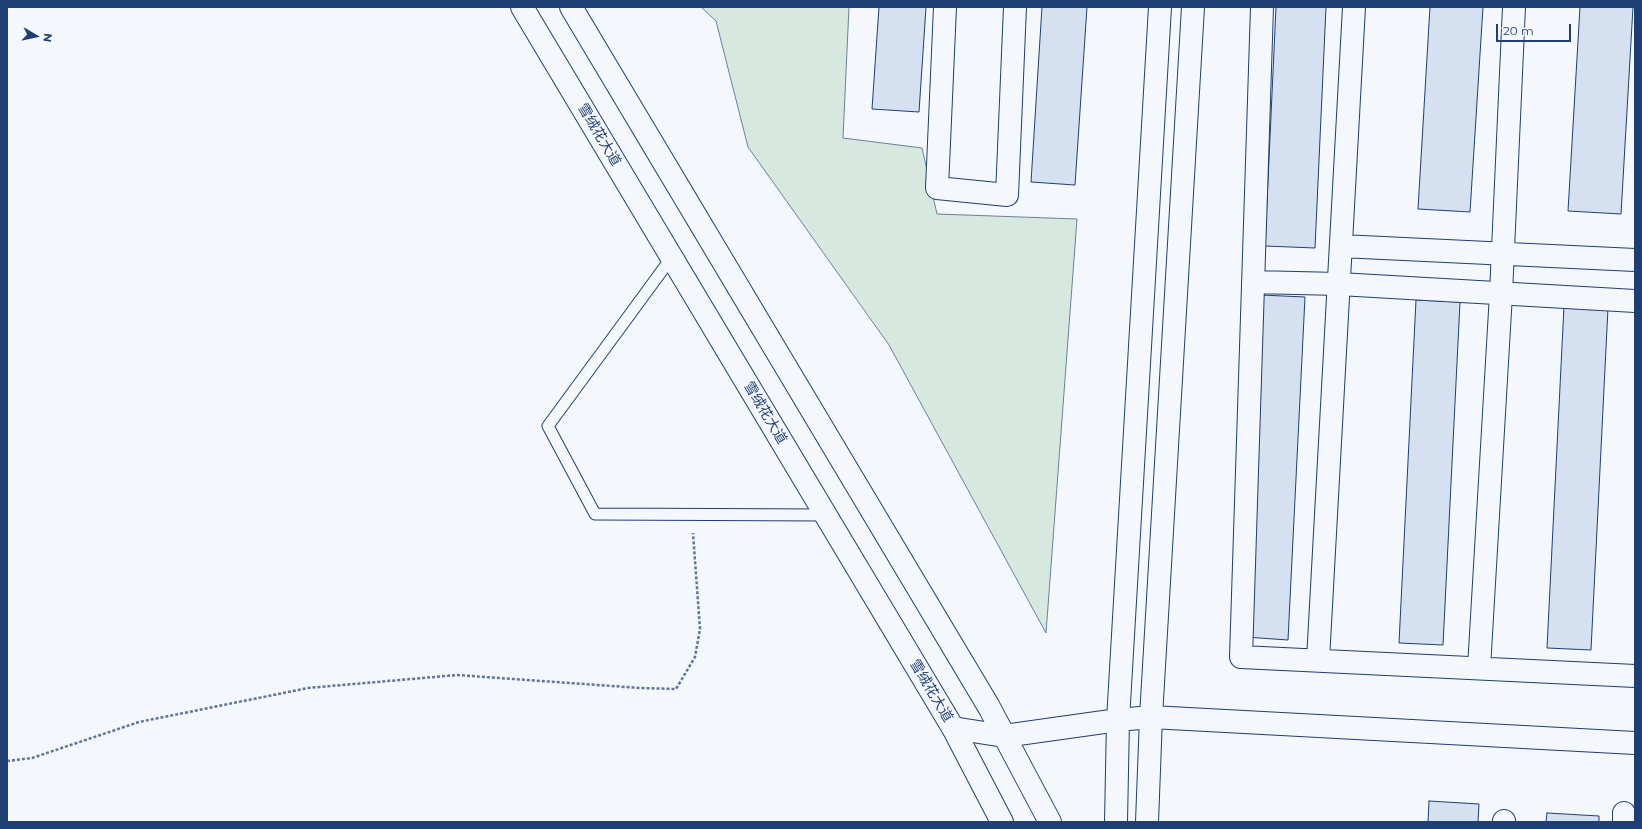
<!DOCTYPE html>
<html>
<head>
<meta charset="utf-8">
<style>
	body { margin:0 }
	#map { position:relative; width:1642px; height:829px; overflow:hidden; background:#f4f7fb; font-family:Montserrat,sans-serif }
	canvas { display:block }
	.frame { position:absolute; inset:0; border:8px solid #1d3f73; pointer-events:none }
	.north { position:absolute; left:16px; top:16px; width:40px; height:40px; -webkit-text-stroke:3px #f4f7fb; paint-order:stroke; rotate:99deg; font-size:11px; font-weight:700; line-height:16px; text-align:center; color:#1d3f73 }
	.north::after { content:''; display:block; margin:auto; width:14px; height:18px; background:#1d3f73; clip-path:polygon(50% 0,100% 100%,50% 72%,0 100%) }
	.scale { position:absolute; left:1496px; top:24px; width:75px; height:18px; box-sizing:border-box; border:2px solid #1d3f73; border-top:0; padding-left:5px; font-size:12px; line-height:14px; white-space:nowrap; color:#1d3f73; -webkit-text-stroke:3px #f4f7fb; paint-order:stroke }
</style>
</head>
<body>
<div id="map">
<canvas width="1642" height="829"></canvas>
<div class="frame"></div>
<div class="north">N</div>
<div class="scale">20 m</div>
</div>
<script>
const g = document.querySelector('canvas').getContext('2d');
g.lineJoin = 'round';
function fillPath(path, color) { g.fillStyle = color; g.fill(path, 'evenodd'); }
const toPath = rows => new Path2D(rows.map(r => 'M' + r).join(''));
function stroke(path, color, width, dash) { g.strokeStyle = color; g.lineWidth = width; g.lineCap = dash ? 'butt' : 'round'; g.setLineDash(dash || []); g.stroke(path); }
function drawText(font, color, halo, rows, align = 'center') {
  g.font = font + ' Montserrat,"Noto Sans SC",sans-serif'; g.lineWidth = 3; g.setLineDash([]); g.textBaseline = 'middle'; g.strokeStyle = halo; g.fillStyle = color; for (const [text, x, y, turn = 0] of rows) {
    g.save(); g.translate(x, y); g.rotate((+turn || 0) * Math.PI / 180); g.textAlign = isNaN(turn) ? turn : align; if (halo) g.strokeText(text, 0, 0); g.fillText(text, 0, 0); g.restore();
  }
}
const green = toPath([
	[701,7,849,7,843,138,922,148,937,214,1077,219,1046,633,889,345,748,147,716,21,701,7]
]);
fillPath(green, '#d7e8df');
stroke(green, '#687fa3', 1);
const building = toPath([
	[879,7,926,7,919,112,872,109,879,7],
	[1042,7,1087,7,1075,185,1031,182,1042,7],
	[1276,7,1326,7,1315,248,1265,246,1276,7],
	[1430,7,1483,7,1470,212,1418,209,1430,7],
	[1580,7,1633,7,1621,214,1568,211,1580,7],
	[1261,295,1305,297,1288,640,1245,637,1261,295],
	[1416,300,1460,302,1443,645,1399,643,1416,300],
	[1564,306,1608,308,1591,650,1547,648,1564,306],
	[1429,801,1479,804,1478,822,1428,822,1429,801],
	[1547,813,1599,816,1599,822,1546,822,1547,813]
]);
fillPath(building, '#d5e0f0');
stroke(building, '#1d3f73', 1);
const service = toPath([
	[672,257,548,426,595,514,826,515]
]);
const minor = toPath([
	[945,7,937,188,1007,195,1015,7],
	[1262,7,1241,657,1635,676],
	[1341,246,1635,260],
	[1253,282,1339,284,1635,301],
	[1318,660,1354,7],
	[1479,668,1501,294,1514,7],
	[1504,822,1504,821],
	[1624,822,1624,813]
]);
const tertiary = toPath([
	[953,728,1004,736,1118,720,1151,717,1635,743],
	[1116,822,1118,720,1160,7],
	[1147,822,1151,717,1193,7]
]);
const trunk = toPath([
	[522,7,953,728,1002,822],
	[571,7,989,707,1050,822]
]);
stroke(service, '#1d3f73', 13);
stroke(minor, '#1d3f73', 24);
stroke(tertiary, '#1d3f73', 24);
stroke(trunk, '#1d3f73', 24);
stroke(toPath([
	[7,761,32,758,139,722,308,688,457,675,640,688,676,689,695,657,700,629,693,533]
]), '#5e769c', 2.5, [3, 2]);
stroke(service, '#f4f7fb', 11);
stroke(minor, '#f4f7fb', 22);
stroke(tertiary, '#f4f7fb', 22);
stroke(trunk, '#f4f7fb', 22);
drawText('14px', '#1d3f73', '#f4f7fb', [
	["雪绒花大道",599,135,59],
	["雪绒花大道",765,413,59],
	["雪绒花大道",931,691,59]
]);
</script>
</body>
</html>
